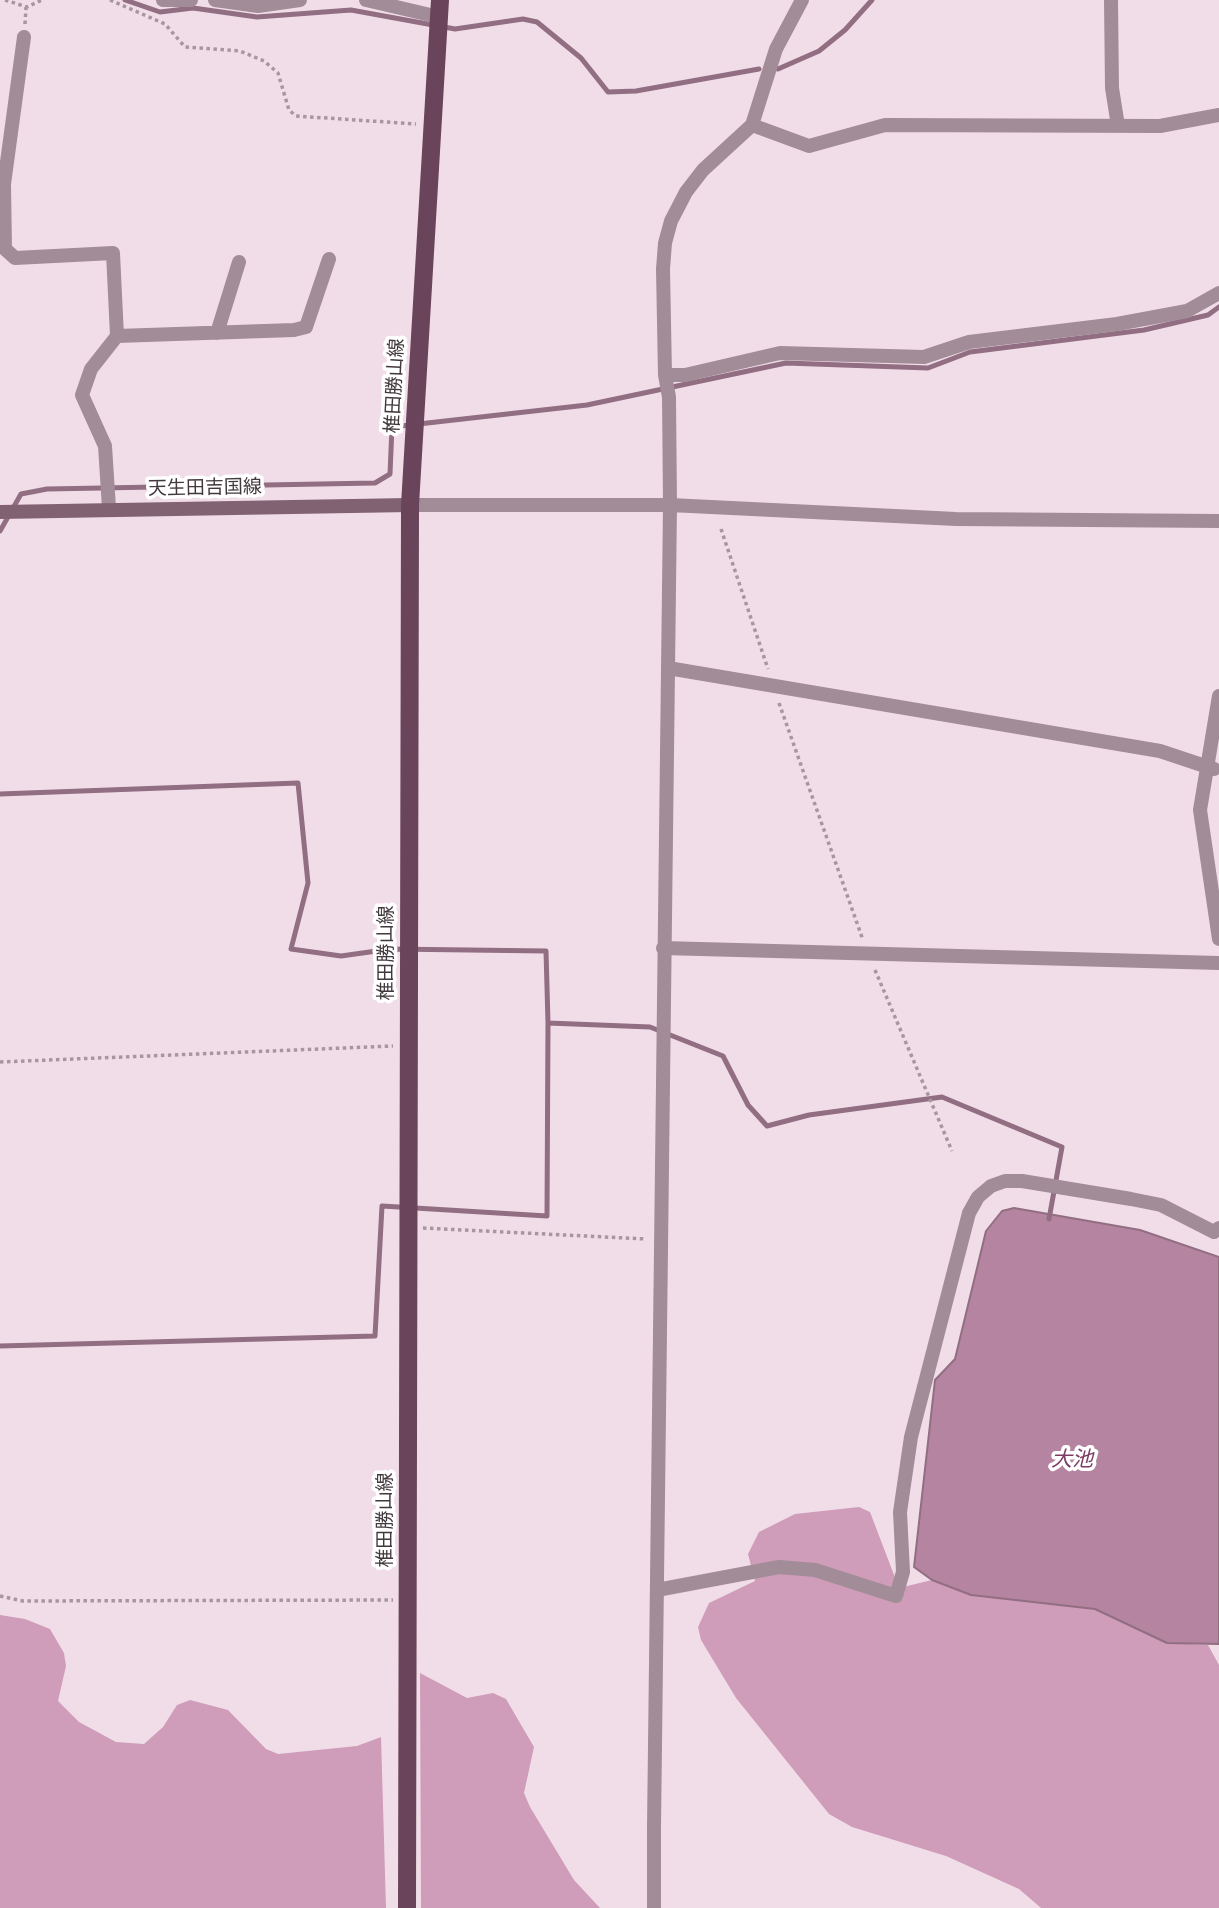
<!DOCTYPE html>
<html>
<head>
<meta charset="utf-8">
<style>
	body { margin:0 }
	canvas { display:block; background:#f1dde8 }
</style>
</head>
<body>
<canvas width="1219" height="1908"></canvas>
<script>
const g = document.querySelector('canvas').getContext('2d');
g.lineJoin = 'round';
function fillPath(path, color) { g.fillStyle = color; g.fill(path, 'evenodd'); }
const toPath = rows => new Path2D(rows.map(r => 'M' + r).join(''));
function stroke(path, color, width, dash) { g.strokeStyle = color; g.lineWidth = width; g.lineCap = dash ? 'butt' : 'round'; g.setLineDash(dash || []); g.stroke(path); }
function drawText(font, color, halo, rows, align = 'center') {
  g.font = font + ' "Roboto Serif","Noto Sans JP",serif'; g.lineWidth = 7; g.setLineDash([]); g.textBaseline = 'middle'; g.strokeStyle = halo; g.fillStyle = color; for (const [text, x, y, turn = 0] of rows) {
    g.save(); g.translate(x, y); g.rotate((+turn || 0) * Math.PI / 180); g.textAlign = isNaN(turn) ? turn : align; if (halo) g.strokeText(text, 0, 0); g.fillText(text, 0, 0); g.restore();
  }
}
fillPath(toPath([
	[859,1507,870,1512,899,1588,932,1580,971,1595,1095,1609,1167,1643,1208,1645,1219,1665,1219,1908,1041,1908,1019,1889,946,1856,852,1827,829,1814,736,1698,701,1640,698,1627,709,1603,755,1581,748,1554,759,1532,795,1514],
	[0,1615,25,1619,50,1629,64,1653,66,1666,58,1701,79,1722,116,1742,144,1744,163,1727,177,1705,190,1700,228,1710,266,1749,278,1754,357,1746,381,1737,386,1908,0,1908],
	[420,1673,467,1698,493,1693,506,1699,534,1747,524,1793,530,1807,574,1880,600,1908,421,1908]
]), '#cf9db9');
const water = toPath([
	[1014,1208,1140,1230,1219,1257,1219,1644,1167,1643,1095,1609,971,1595,932,1580,914,1567,935,1380,955,1359,986,1231,1002,1211,1014,1208]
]);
fillPath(water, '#b584a0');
stroke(water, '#926e82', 2);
stroke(toPath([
	[125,0,160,12,193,8,257,17,351,10,455,29,523,19,537,22,581,58,608,92,636,91,759,69],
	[778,69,819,51,845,30,872,0],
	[0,531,21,494,47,489,375,483,390,474,392,427,587,405,786,363,928,368,970,352,1144,330,1208,315,1219,307],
	[0,794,298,783,308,883,291,949,341,956,391,949,546,951,548,1023],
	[0,1346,375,1336,382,1206,547,1216,548,1023,650,1027,723,1056,748,1105,767,1126,809,1115,942,1097,1062,1147,1049,1219]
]), '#926e82', 5);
stroke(toPath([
	[5,0,27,7,42,0],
	[110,0,165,24,185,47,240,51,264,61,278,73,289,110,296,116,416,124],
	[25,24,26,7],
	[721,529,768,669],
	[779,703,863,940],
	[875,970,952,1151],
	[0,1062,393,1046],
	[423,1228,646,1239],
	[0,1596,23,1601,393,1600]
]), '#a6979f', 3.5, [3.5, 3.5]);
stroke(toPath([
	[163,0,191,0],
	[215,0,258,6,300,0],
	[366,0,439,17],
	[1111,0,1112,88,1118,126],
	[24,37,4,184,5,249,15,258,113,253,117,336,91,369,82,395,105,446,109,508],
	[752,125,809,146,885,125,1160,126,1219,115],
	[217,333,239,262],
	[117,336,294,330,306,327,329,259],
	[665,375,685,375,780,353,924,357,969,342,1117,324,1187,311,1219,293],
	[670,505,669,397,665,375,663,269,665,243,671,221,686,192,703,170,752,125,776,49,802,0],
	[668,668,1160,751,1214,769],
	[1219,696,1200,810,1219,939],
	[663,948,1219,963],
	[657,1590,779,1567,815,1570,896,1596,903,1572,900,1512,911,1437,969,1213,978,1197,991,1186,1005,1181,1022,1181,1131,1199,1161,1205,1214,1232,1219,1228],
	[654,1908,654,1826]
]), '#a28c98', 14);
stroke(toPath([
	[410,505,670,505,956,519,1219,521],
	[654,1826,670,505]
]), '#a28c98', 14);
stroke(toPath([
	[0,512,410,505]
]), '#816273', 14);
stroke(toPath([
	[407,1908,410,505,440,0]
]), '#69445a', 18);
drawText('19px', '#41393d', '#fff', [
	["椎田勝山線",395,386,-87],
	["天生田吉国線",205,488,-1],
	["椎田勝山線",386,953,-90],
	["椎田勝山線",385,1520,-90]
]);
drawText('italic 21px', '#7c3d64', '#fff', [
	["大池",1072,1460]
]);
</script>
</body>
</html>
